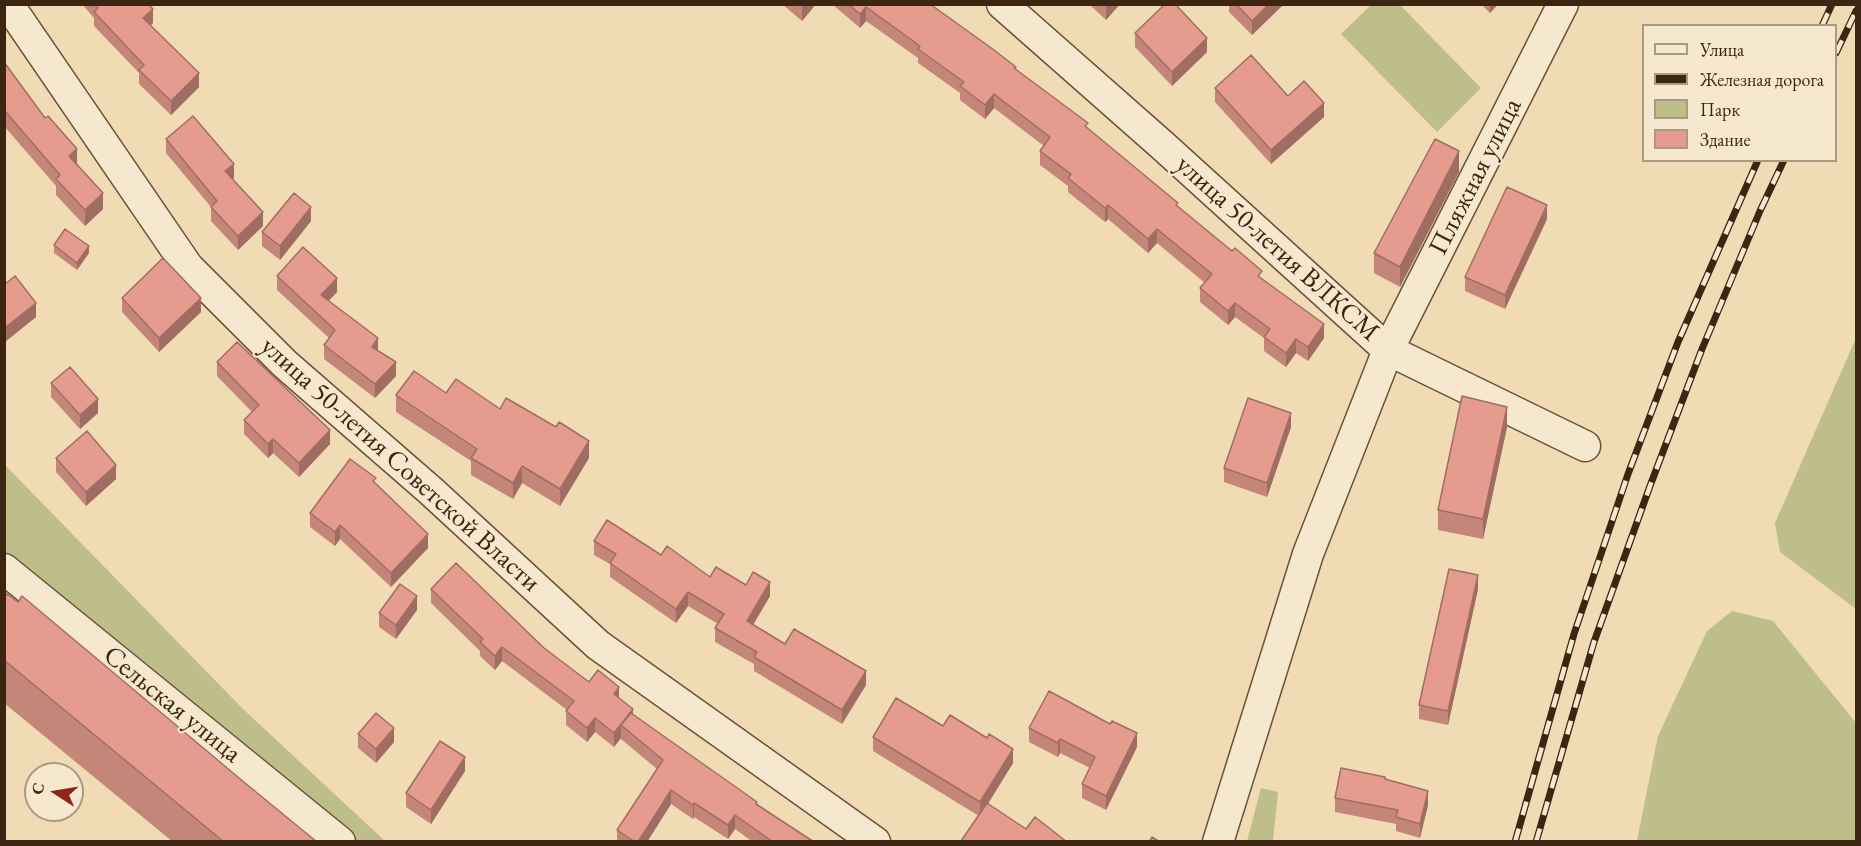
<!DOCTYPE html>
<html>
<head>
<meta charset="utf-8">
<style>
	body { margin:0 }
	#map { position:relative; width:1861px; height:846px; overflow:hidden; background:#f0dbb5; font-family:"EB Garamond",serif }
	canvas { display:block }
	.frame { position:absolute; inset:0; border:6px solid #3c2511; pointer-events:none }
	.legend { position:absolute; left:1642px; top:24px; width:195px; height:138px; box-sizing:border-box; background:#f5e8cf; border:2px solid #ab9a83; margin:0; padding:8px 10px; list-style:none; font-size:18px; color:#3c2511 }
	.legend li { display:flex; align-items:center; gap:12px; height:30px }
	.legend b { width:30px; border:2px solid #ab9a83 }
	.north { position:absolute; left:24px; top:762px; width:60px; height:60px; box-sizing:border-box; background:#f5e8cf; border:2px solid #ab9a83; border-radius:50%; rotate:282deg; font-size:16px; font-weight:700; line-height:24px; text-align:center; color:#3c2511 }
	.north::after { content:''; display:block; margin:auto; width:21px; height:27px; background:#8f2418; clip-path:polygon(50% 0,100% 100%,50% 72%,0 100%) }
</style>
</head>
<body>
<div id="map">
<canvas width="1861" height="846"></canvas>
<div class="frame"></div>
<ul class="legend">
<li><b style="height:8px;background:#f5e8cf"></b>Улица</li>
<li><b style="height:8px;background:#3c2511"></b>Железная дорога</li>
<li><b style="height:16px;background:#bebe8a"></b>Парк</li>
<li><b style="height:16px;background:#e59c8e"></b>Здание</li>
</ul>
<div class="north">С</div>
</div>
<script>
const g = document.querySelector('canvas').getContext('2d');
g.lineJoin = 'round';
function fillPath(path, color) { g.fillStyle = color; g.fill(path, 'evenodd'); }
const toPath = rows => new Path2D(rows.map(r => 'M' + r).join(''));
function stroke(path, color, width, dash) { g.strokeStyle = color; g.lineWidth = width; g.lineCap = dash ? 'butt' : 'round'; g.setLineDash(dash || []); g.stroke(path); }
function drawText(font, color, halo, rows, align = 'center') {
  g.font = font + ' "EB Garamond",serif'; g.lineWidth = 4.5; g.setLineDash([]); g.textBaseline = 'middle'; g.strokeStyle = halo; g.fillStyle = color; for (const [text, x, y, turn = 0] of rows) {
    g.save(); g.translate(x, y); g.rotate((+turn || 0) * Math.PI / 180); g.textAlign = isNaN(turn) ? turn : align; if (halo) g.strokeText(text, 0, 0); g.fillText(text, 0, 0); g.restore();
  }
}
fillPath(toPath([
	[1371,5,1400,5,1481,88,1437,132,1341,34],
	[1856,338,1856,609,1780,552,1775,523],
	[4,464,243,709,385,841,343,841,5,560],
	[1732,611,1773,621,1856,723,1856,841,1637,841,1658,736,1707,631],
	[1261,788,1278,792,1273,841,1247,841]
]), '#bebe8a');
const minor = toPath([
	[8,4,188,267,285,364,431,491,598,645,875,842],
	[1002,4,1162,145,1388,350,1585,446],
	[4,569,340,842],
	[1218,842,1308,554,1388,350,1563,4]
]);
stroke(minor, '#69523a', 33);
stroke(minor, '#f5e8cf', 30);
const rail = toPath([
	[1822,26,1832,4],
	[1836,53,1856,11],
	[1515,842,1574,634,1628,474,1678,342,1758,160],
	[1536,842,1594,642,1650,486,1702,349,1760,211,1784,160]
]);
stroke(rail, '#3c2511', 7);
stroke(rail, '#f5e8cf', 4.5, [14]);
fillPath(toPath([
	[82,4,148,4,153,23,151,25,199,87,171,115,139,84,139,73,94,26,94,18],
	[782,4,816,4,802,21],
	[832,4,930,4,1016,69,1088,128,1262,279,1324,338,1308,361,1296,353,1286,367,1264,351,1264,338,1235,317,1228,325,1200,302,1200,288,1205,283,1157,243,1148,253,1108,219,1105,222,1068,192,1068,186,1040,165,1040,151,1044,146,994,108,985,119,960,100,960,93,918,63,918,58,866,21,860,28],
	[1089,4,1120,4,1106,20],
	[1229,4,1284,4,1252,35,1229,12],
	[1481,4,1498,4,1490,13],
	[1135,33,1207,52,1172,86,1135,47],
	[4,62,77,164,103,209,85,226,56,195,56,186,4,126],
	[1215,88,1288,96,1324,117,1271,164,1215,102],
	[166,139,234,178,232,179,263,226,238,250,211,221,211,207,166,153],
	[1459,172,1400,287,1374,273,1374,253],
	[1547,219,1505,309,1465,291,1465,277],
	[311,221,280,260,262,246,262,232],
	[54,245,89,253,77,270,54,253],
	[277,276,337,292,328,301,378,351,396,376,375,398,324,359,324,345,329,338,277,290],
	[4,285,36,317,6,341,4,339],
	[122,298,201,312,159,352,122,312],
	[217,362,330,444,299,477,273,453,268,458,244,434,244,420,252,412,217,376],
	[51,383,98,413,80,429,51,397],
	[446,393,500,409,589,458,560,506,522,483,513,499,471,475,471,461,396,412,396,395],
	[1291,427,1267,497,1224,482,1224,468],
	[1507,427,1483,539,1438,530,1438,510],
	[56,458,116,479,86,506,56,472],
	[376,484,428,548,391,587,340,539,335,546,310,527,310,513],
	[594,541,661,555,710,577,746,585,770,596,753,625,785,644,866,685,842,724,754,671,754,664,715,642,715,628,718,624,688,606,676,623,610,577,610,564,594,555],
	[431,589,544,648,589,682,619,699,633,714,757,805,814,842,753,842,735,829,728,839,694,817,693,819,671,804,647,842,617,842,617,830,657,769,621,739,621,738,614,747,595,732,587,742,566,725,566,711,567,710,502,661,495,670,480,656,480,651,431,603],
	[1478,589,1448,725,1419,719,1419,705],
	[4,598,245,783,317,842,173,842,4,703],
	[417,610,396,639,379,627,379,613],
	[896,698,943,726,950,715,987,738,989,734,1013,749,1013,763,988,804,1026,829,1035,817,1067,842,961,842,979,816,873,751,873,737],
	[1029,728,1137,747,1106,810,1082,798,1082,784,1090,768,1060,753,1058,757,1029,742],
	[358,734,394,742,376,763,358,748],
	[465,771,431,824,406,807,406,793],
	[1385,779,1428,805,1420,838,1396,831,1396,824,1335,812,1335,798]
]), '#c5867a');
fillPath(toPath([
	[804,4,816,4,802,21,802,7],
	[1108,4,1120,4,1106,20,1106,7],
	[1269,4,1284,4,1252,35,1252,21],
	[1490,4,1498,4,1490,13],
	[866,7,866,21,860,28,860,14],
	[153,9,153,23,143,32,143,18],
	[1207,38,1207,52,1172,86,1172,72],
	[199,73,199,87,171,115,171,101],
	[994,94,994,108,985,119,985,105],
	[1324,103,1324,117,1271,164,1271,150],
	[77,149,77,165,69,156],
	[1459,151,1459,172,1400,287,1400,267],
	[234,164,234,178,225,185,225,171],
	[103,193,103,209,85,226,85,210],
	[1108,205,1108,219,1105,222,1105,208],
	[1547,205,1547,219,1505,309,1505,295],
	[311,207,311,221,280,260,280,246],
	[263,212,263,226,238,250,238,236],
	[1157,229,1157,243,1148,253,1148,239],
	[89,246,89,253,77,270,77,263],
	[337,278,337,292,321,309,321,295],
	[201,298,201,312,159,352,159,338],
	[36,303,36,317,6,341,6,327],
	[1235,303,1235,317,1228,325,1228,311],
	[1324,324,1324,338,1308,361,1308,347],
	[378,338,378,352,372,347],
	[1296,339,1296,353,1286,367,1286,353],
	[396,362,396,376,375,398,375,384],
	[98,399,98,413,80,429,80,415],
	[1507,407,1507,427,1483,539,1483,519],
	[1291,413,1291,427,1267,497,1267,483],
	[330,430,330,444,299,477,299,463],
	[273,439,273,453,268,458,268,444],
	[589,441,589,458,560,506,560,489],
	[116,465,116,479,86,506,86,492],
	[522,466,522,483,513,499,513,483],
	[340,525,340,539,335,546,335,532],
	[428,534,428,548,391,587,391,573],
	[1478,575,1478,589,1448,725,1448,711],
	[770,582,770,596,747,635,747,621],
	[688,592,688,606,676,623,676,609],
	[417,596,417,610,396,639,396,625],
	[502,647,502,661,495,670,495,656],
	[866,671,866,685,842,724,842,710],
	[619,687,619,702,614,694],
	[633,709,633,723,621,725,621,738,614,747,614,733],
	[595,718,595,732,587,742,587,728],
	[394,728,394,742,376,763,376,749],
	[1137,733,1137,747,1106,810,1106,796],
	[1060,739,1060,753,1058,757,1058,743],
	[1013,749,1013,763,980,816,980,802],
	[465,757,465,771,431,824,431,810],
	[671,790,671,804,647,842,638,842],
	[1428,791,1428,805,1420,838,1420,824],
	[694,803,694,817,693,819,693,805],
	[735,815,735,829,728,839,728,825]
]), '#a06d63');
const building = toPath([
	[94,4,148,4,153,9,143,18,199,73,171,101,139,70,144,65,94,12,98,8,94,4],
	[848,4,930,4,994,50,1016,67,1014,68,1088,123,1085,126,1178,203,1176,205,1232,251,1235,248,1262,271,1258,276,1324,324,1308,347,1296,339,1286,353,1264,337,1270,329,1235,303,1228,311,1200,288,1212,274,1157,229,1148,239,1108,205,1105,208,1068,178,1071,174,1040,151,1050,137,994,94,985,105,960,86,964,82,918,49,920,46,866,7,860,14,848,4],
	[1165,4,1175,4,1207,38,1172,72,1135,33,1165,4],
	[1236,4,1269,4,1252,21,1236,4],
	[1251,55,1288,96,1304,81,1324,103,1271,150,1215,88,1251,55],
	[4,62,45,118,48,116,77,149,69,156,103,193,85,210,56,179,60,175,4,110,4,62],
	[193,116,234,164,225,171,263,212,238,236,211,207,217,201,166,139,193,116],
	[1435,139,1459,151,1400,267,1374,253,1435,139],
	[1507,187,1547,205,1505,295,1465,277,1507,187],
	[294,193,311,207,280,246,262,232,294,193],
	[65,229,89,246,77,263,54,245,65,229],
	[303,247,337,278,321,295,378,338,372,347,396,362,375,384,324,345,335,330,277,276,303,247],
	[163,258,201,298,159,338,122,298,163,258],
	[15,276,36,303,6,327,4,325,4,285,15,276],
	[237,342,330,430,299,463,273,439,268,444,244,420,259,405,217,362,237,342],
	[70,367,98,399,80,415,51,383,70,367],
	[414,371,446,393,456,379,500,409,506,398,556,427,559,422,589,441,560,489,522,466,513,483,471,458,477,449,396,395,414,371],
	[1462,396,1507,407,1483,519,1438,510,1462,396],
	[1248,398,1291,413,1267,483,1224,468,1248,398],
	[87,431,116,465,86,492,56,458,87,431],
	[350,459,376,478,373,481,428,534,391,573,340,525,335,532,310,513,350,459],
	[607,520,661,555,667,546,710,577,716,567,746,585,753,572,770,582,747,621,785,644,794,629,866,671,842,710,754,657,757,652,715,628,724,614,688,592,676,609,610,563,616,554,594,541,607,520],
	[456,563,544,648,589,682,598,670,619,687,614,694,633,709,614,733,595,718,587,728,566,711,574,701,502,647,495,656,480,642,483,639,431,589,456,563],
	[1449,569,1478,575,1448,711,1419,705,1449,569],
	[400,584,417,596,396,625,379,613,400,584],
	[7,594,18,602,22,596,245,783,317,842,224,842,4,660,4,598,7,594],
	[1049,691,1110,724,1112,721,1137,733,1106,796,1082,784,1095,757,1060,739,1058,743,1029,728,1049,691],
	[896,698,943,726,950,715,987,738,989,734,1013,749,980,802,873,737,896,698],
	[376,713,394,728,376,749,358,734,376,713],
	[631,713,757,802,756,804,814,842,773,842,735,815,728,825,694,803,693,805,671,790,638,842,635,842,617,830,663,760,621,725,631,713],
	[440,741,465,757,431,810,406,793,440,741],
	[1341,768,1385,777,1385,779,1428,791,1420,824,1396,817,1398,810,1335,798,1341,768],
	[987,803,1026,829,1035,817,1067,842,962,842,961,841,987,803],
	[1152,837,1160,842,1149,842,1152,837]
]);
fillPath(building, '#e59c8e');
stroke(building, '#a06d63', 1.5);
drawText('27px', '#3c2511', '#f5e8cf', [
	["Пляжная улица",1476,177,-63],
	["улица 50-летия ВЛКСМ",1277,249,42],
	["улица 50-летия Советской Власти",400,465,42],
	["Сельская улица",172,705,39]
]);
</script>
</body>
</html>
